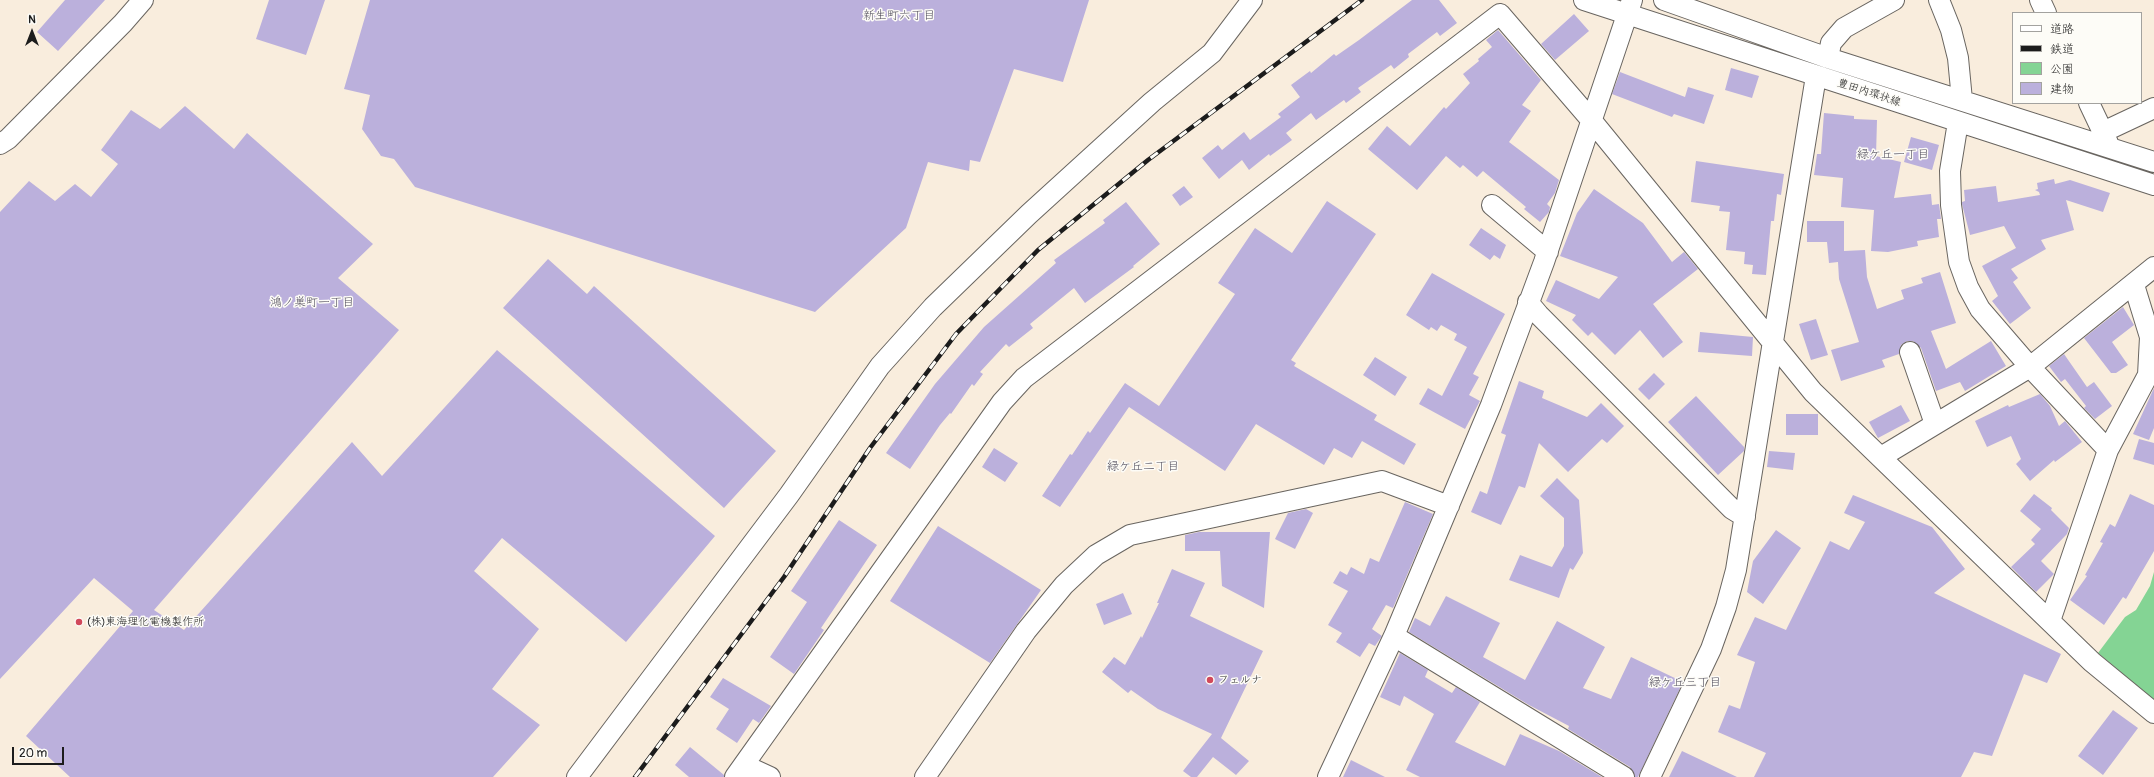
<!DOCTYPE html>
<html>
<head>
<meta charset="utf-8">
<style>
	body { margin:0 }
	#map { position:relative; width:2154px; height:777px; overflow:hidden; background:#f9eddd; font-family:Pangolin,"Klee One",sans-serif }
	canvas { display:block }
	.legend { position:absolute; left:2012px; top:12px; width:130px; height:92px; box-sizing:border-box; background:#fdfcf7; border:1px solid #a3a29f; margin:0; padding:5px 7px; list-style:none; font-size:12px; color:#1c1c1c }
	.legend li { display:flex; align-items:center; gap:8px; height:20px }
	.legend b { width:20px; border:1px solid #a3a29f }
	.north { position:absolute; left:12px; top:12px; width:40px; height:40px; -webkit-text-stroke:3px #fdfcf7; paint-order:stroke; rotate:0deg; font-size:11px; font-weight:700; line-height:16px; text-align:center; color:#1c1c1c }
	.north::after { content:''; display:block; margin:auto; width:14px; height:18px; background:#1c1c1c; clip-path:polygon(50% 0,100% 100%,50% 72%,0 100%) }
	.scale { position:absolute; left:12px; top:747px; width:52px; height:18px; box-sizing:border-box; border:2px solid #1c1c1c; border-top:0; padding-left:5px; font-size:12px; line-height:14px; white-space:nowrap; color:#1c1c1c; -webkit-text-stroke:3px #fdfcf7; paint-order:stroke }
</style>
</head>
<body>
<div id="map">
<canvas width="2154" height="777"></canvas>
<ul class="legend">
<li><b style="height:5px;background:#fff"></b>道路</li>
<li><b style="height:5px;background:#1c1c1c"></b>鉄道</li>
<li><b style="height:11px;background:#84d494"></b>公園</li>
<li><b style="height:11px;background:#bbb0dc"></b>建物</li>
</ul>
<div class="north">N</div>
<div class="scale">20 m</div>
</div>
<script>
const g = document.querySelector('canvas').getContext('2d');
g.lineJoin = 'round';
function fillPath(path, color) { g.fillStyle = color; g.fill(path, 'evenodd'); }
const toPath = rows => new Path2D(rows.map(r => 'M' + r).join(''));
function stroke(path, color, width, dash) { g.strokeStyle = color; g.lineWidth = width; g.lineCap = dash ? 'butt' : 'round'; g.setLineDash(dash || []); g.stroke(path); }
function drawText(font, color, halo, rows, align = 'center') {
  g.font = font + ' Pangolin,"Klee One",sans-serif'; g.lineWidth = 3; g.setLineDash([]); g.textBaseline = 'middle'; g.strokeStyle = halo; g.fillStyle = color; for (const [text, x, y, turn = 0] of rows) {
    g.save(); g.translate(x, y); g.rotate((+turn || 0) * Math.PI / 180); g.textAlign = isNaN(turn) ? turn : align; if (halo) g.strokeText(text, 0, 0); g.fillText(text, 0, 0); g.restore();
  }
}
fillPath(toPath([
	[2154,572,2154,700,2098,653,2125,617,2136,610,2150,586]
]), '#84d494');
fillPath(toPath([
	[65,0,105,0,58,51,37,32],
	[269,0,325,0,306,55,256,39],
	[370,0,1089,0,1063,82,1014,69,980,162,970,160,969,171,928,162,906,228,815,312,415,187,394,159,381,156,362,129,370,95,344,89],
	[1412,0,1439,0,1457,23,1440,36,1437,32,1408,54,1409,57,1394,69,1391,65,1358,88,1361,92,1346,103,1344,100,1316,120,1311,113,1286,133,1292,140,1270,156,1269,154,1249,170,1242,160,1219,179,1202,158,1218,145,1222,150,1244,132,1250,140,1281,117,1278,114,1300,97,1291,85,1310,71,1311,73,1334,54,1336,56,1359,40],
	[1574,14,1589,31,1555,60,1541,44],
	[1498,30,1541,80,1522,105,1531,111,1509,142,1559,180,1555,193,1547,204,1550,207,1549,212,1540,222,1524,209,1526,207,1483,171,1477,177,1463,165,1460,168,1446,156,1417,190,1368,149,1387,126,1410,146,1444,107,1446,109,1470,83,1463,74,1479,61,1478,59,1492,47,1486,40],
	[1731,68,1759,76,1752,98,1725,90],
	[1620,72,1685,97,1688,87,1714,95,1704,124,1674,114,1672,117,1612,94],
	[185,106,234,149,247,133,373,244,338,278,399,330,154,610,184,630,352,442,382,476,497,350,715,536,626,642,502,538,474,571,539,629,492,689,540,725,493,777,70,777,26,736,133,611,94,578,0,679,0,212,29,181,55,201,75,184,91,197,118,164,101,150,131,110,160,129],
	[1824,113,1854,116,1854,119,1877,120,1876,156,1901,162,1894,198,1931,194,1932,205,1939,204,1941,219,1937,219,1939,237,1917,241,1918,246,1888,252,1871,251,1874,210,1841,207,1843,178,1814,175,1817,154,1821,154],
	[1911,137,1939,145,1932,170,1904,162],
	[1696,161,1784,174,1781,195,1777,194,1774,221,1771,221,1766,275,1752,274,1753,265,1744,264,1745,252,1726,250,1730,212,1719,211,1720,206,1691,202],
	[2054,179,2055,184,2070,180,2110,193,2103,212,2066,200,2074,230,2041,240,2046,249,2011,269,2018,278,2013,282,2031,308,2010,324,1992,301,1998,296,1982,266,2016,248,2004,226,1970,235,1962,204,1962,202,1965,201,1964,190,1996,186,1998,202,2040,195,2039,192,2035,190,2038,189,2037,183],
	[1184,186,1193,197,1180,206,1172,195],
	[1594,189,1643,223,1672,262,1684,252,1698,269,1653,304,1683,342,1663,358,1640,330,1615,355,1592,332,1588,336,1572,320,1576,315,1546,301,1556,280,1599,299,1618,277,1560,256,1577,213],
	[1327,201,1376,234,1291,360,1296,363,1294,366,1377,415,1374,420,1416,444,1404,465,1362,441,1352,458,1334,448,1324,465,1256,424,1225,471,1129,407,1060,507,1042,496,1070,454,1072,455,1088,431,1090,433,1125,383,1159,406,1235,294,1218,283,1255,228,1292,253],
	[1126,202,1160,244,1133,266,1134,267,1085,303,1074,288,1030,324,1033,328,1009,347,1006,344,980,372,983,374,974,386,972,384,951,414,950,413,940,425,910,469,886,453,935,384,984,327,1056,263,1054,260,1105,223,1103,220],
	[1807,221,1844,221,1844,251,1865,250,1867,277,1877,309,1904,299,1901,290,1923,283,1921,278,1940,272,1956,323,1931,331,1946,369,1991,341,2006,366,1965,391,1960,382,1936,391,1921,348,1913,341,1907,341,1901,345,1899,354,1882,360,1885,367,1841,381,1831,350,1859,342,1839,279,1838,262,1829,263,1827,242,1807,242],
	[1481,228,1506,245,1500,259,1494,255,1490,260,1469,245],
	[548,259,587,294,594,286,776,451,724,508,503,308],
	[1432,273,1505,314,1473,374,1479,377,1469,395,1480,401,1465,429,1419,404,1428,388,1442,396,1467,347,1454,340,1457,334,1441,325,1437,331,1431,327,1429,330,1406,315],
	[2123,307,2134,325,2112,342,2128,365,2116,373,2111,373,2084,338],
	[1816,319,1828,355,1811,360,1799,324],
	[1700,332,1753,337,1752,356,1698,352],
	[2064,354,2087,387,2094,382,2112,406,2095,419,2084,408,2086,406,2065,379,2061,382,2049,366],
	[1375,357,1407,377,1395,396,1363,375],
	[1654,373,1665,384,1649,400,1638,389],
	[1519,381,1544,391,1542,398,1587,417,1601,403,1624,426,1607,443,1602,439,1568,472,1539,443,1525,488,1519,486,1501,525,1471,512,1480,491,1487,494,1506,435,1501,433],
	[2154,388,2154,428,2149,440,2133,434],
	[2040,394,2050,406,2059,426,2065,421,2082,442,2055,462,2054,460,2030,481,2016,464,2021,459,2011,436,1987,447,1975,421,2008,405,2009,407],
	[1696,396,1744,447,1744,451,1718,475,1668,422],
	[1901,405,1910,421,1878,438,1869,422],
	[1786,414,1818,414,1818,435,1786,435],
	[2139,439,2154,443,2154,465,2133,459],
	[994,448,1018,463,1005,482,982,467],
	[1769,451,1795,453,1793,470,1767,467],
	[1557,478,1579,500,1583,553,1573,570,1570,568,1559,598,1509,580,1520,555,1552,567,1564,546,1564,518,1540,496],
	[2034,494,2052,508,2051,510,2069,528,2067,534,2041,561,2054,574,2036,592,2011,567,2035,544,2031,540,2041,529,2020,511],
	[2130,494,2154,505,2154,551,2126,599,2123,597,2104,625,2070,600,2087,576,2085,575,2103,543,2100,542,2110,524,2115,527],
	[1853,495,1932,527,1965,569,1934,593,2061,654,2047,683,2024,674,1992,756,1974,752,1961,777,1754,777,1766,753,1718,732,1729,705,1740,709,1755,662,1737,655,1755,617,1786,630,1830,541,1849,550,1865,522,1844,513],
	[1405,502,1433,514,1393,608,1386,605,1372,629,1382,636,1375,646,1369,643,1360,657,1336,642,1342,633,1328,625,1348,591,1333,583,1340,571,1347,575,1351,567,1364,574,1370,558,1379,562],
	[1306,509,1313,513,1295,549,1275,539,1288,513],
	[839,520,877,545,821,628,824,630,794,674,770,657,807,602,791,591],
	[938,526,1041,590,990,663,890,601],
	[1776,530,1801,548,1763,604,1747,592,1753,561],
	[1199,532,1270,532,1264,608,1222,586,1220,551,1185,551,1185,535],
	[1172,569,1205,583,1190,616,1263,651,1221,738,1249,761,1236,775,1213,757,1197,777,1191,777,1183,771,1212,734,1158,709,1131,690,1128,693,1102,672,1114,657,1125,665,1141,636,1142,638,1159,603,1157,603],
	[1123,593,1132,614,1104,625,1096,604],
	[1446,596,1500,623,1483,657,1525,680,1557,621,1605,647,1583,688,1611,699,1631,657,1683,682,1638,777,1635,777,1630,767,1568,729,1569,726,1529,705,1409,632,1415,618,1430,626],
	[1400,653,1428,670,1425,677,1452,693,1456,687,1480,702,1455,742,1505,766,1520,734,1559,751,1602,777,1420,777,1406,770,1434,714,1404,696,1400,706,1380,697],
	[723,678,771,706,759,723,753,719,737,743,716,729,729,709,710,697],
	[2113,710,2138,728,2103,775,2078,756],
	[690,747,724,775,724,777,689,777,675,765],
	[1682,751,1737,777,1669,777],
	[1351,760,1385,777,1343,777]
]), '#bbb0dc');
const minor = toPath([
	[1584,0,2154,185],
	[1664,0,1828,58,2154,162],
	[1939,0,1951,30,1958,58,1962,100],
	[2040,0,2046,13],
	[1828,58,1831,43,1844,28,1894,0],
	[2089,103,2108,143],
	[1958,122,1950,171,1951,205,1959,262,1968,287,1980,309,2030,367,2108,450],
	[2103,132,2154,108],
	[0,144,8,139,123,23,143,0],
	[1492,205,1548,252],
	[1528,302,1539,315,1732,509,1745,517],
	[1910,352,1935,424],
	[1881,457,2030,367,2154,267],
	[2050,621,2108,450,2148,375,2150,337,2134,285],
	[1394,636,1624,777],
	[744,765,770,777],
	[577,777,789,495,880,366,933,307,1029,214,1152,102,1212,53,1252,0],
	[735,777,1002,402,1024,378,1500,14,1592,121,1813,392,2092,662,2154,713],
	[925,777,1026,631,1064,585,1096,555,1130,535,1382,481,1449,506],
	[1328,777,1394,636,1491,405,1544,262,1632,0],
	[1650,777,1711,649,1726,607,1736,570,1816,76]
]);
stroke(minor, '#696560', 22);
stroke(minor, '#fff', 20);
const rail = toPath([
	[635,777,784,577,870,448,956,334,1038,250,1148,160,1362,0]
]);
stroke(rail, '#1c1c1c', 4.5);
stroke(rail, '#fdfcf7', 3, [9]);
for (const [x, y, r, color] of [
	[79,622,4,"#d1495b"],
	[1210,680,4,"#d1495b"]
]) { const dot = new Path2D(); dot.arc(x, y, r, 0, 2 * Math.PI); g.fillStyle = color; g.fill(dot); stroke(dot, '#fdfcf7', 1.5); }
drawText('11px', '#1c1c1c', '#fdfcf7', [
	["豊田内環状線",1869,93,18]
]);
drawText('11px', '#1c1c1c', '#fdfcf7', [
	["(株)東海理化電機製作所",87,622],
	["フェルナ",1218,680]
], 'left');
drawText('12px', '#54505f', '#fdfcf7', [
	["新生町六丁目",899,16],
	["緑ケ丘一丁目",1893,155],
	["鴻ノ巣町一丁目",312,303],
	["緑ケ丘二丁目",1143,467],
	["緑ケ丘三丁目",1685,683]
]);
</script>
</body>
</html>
